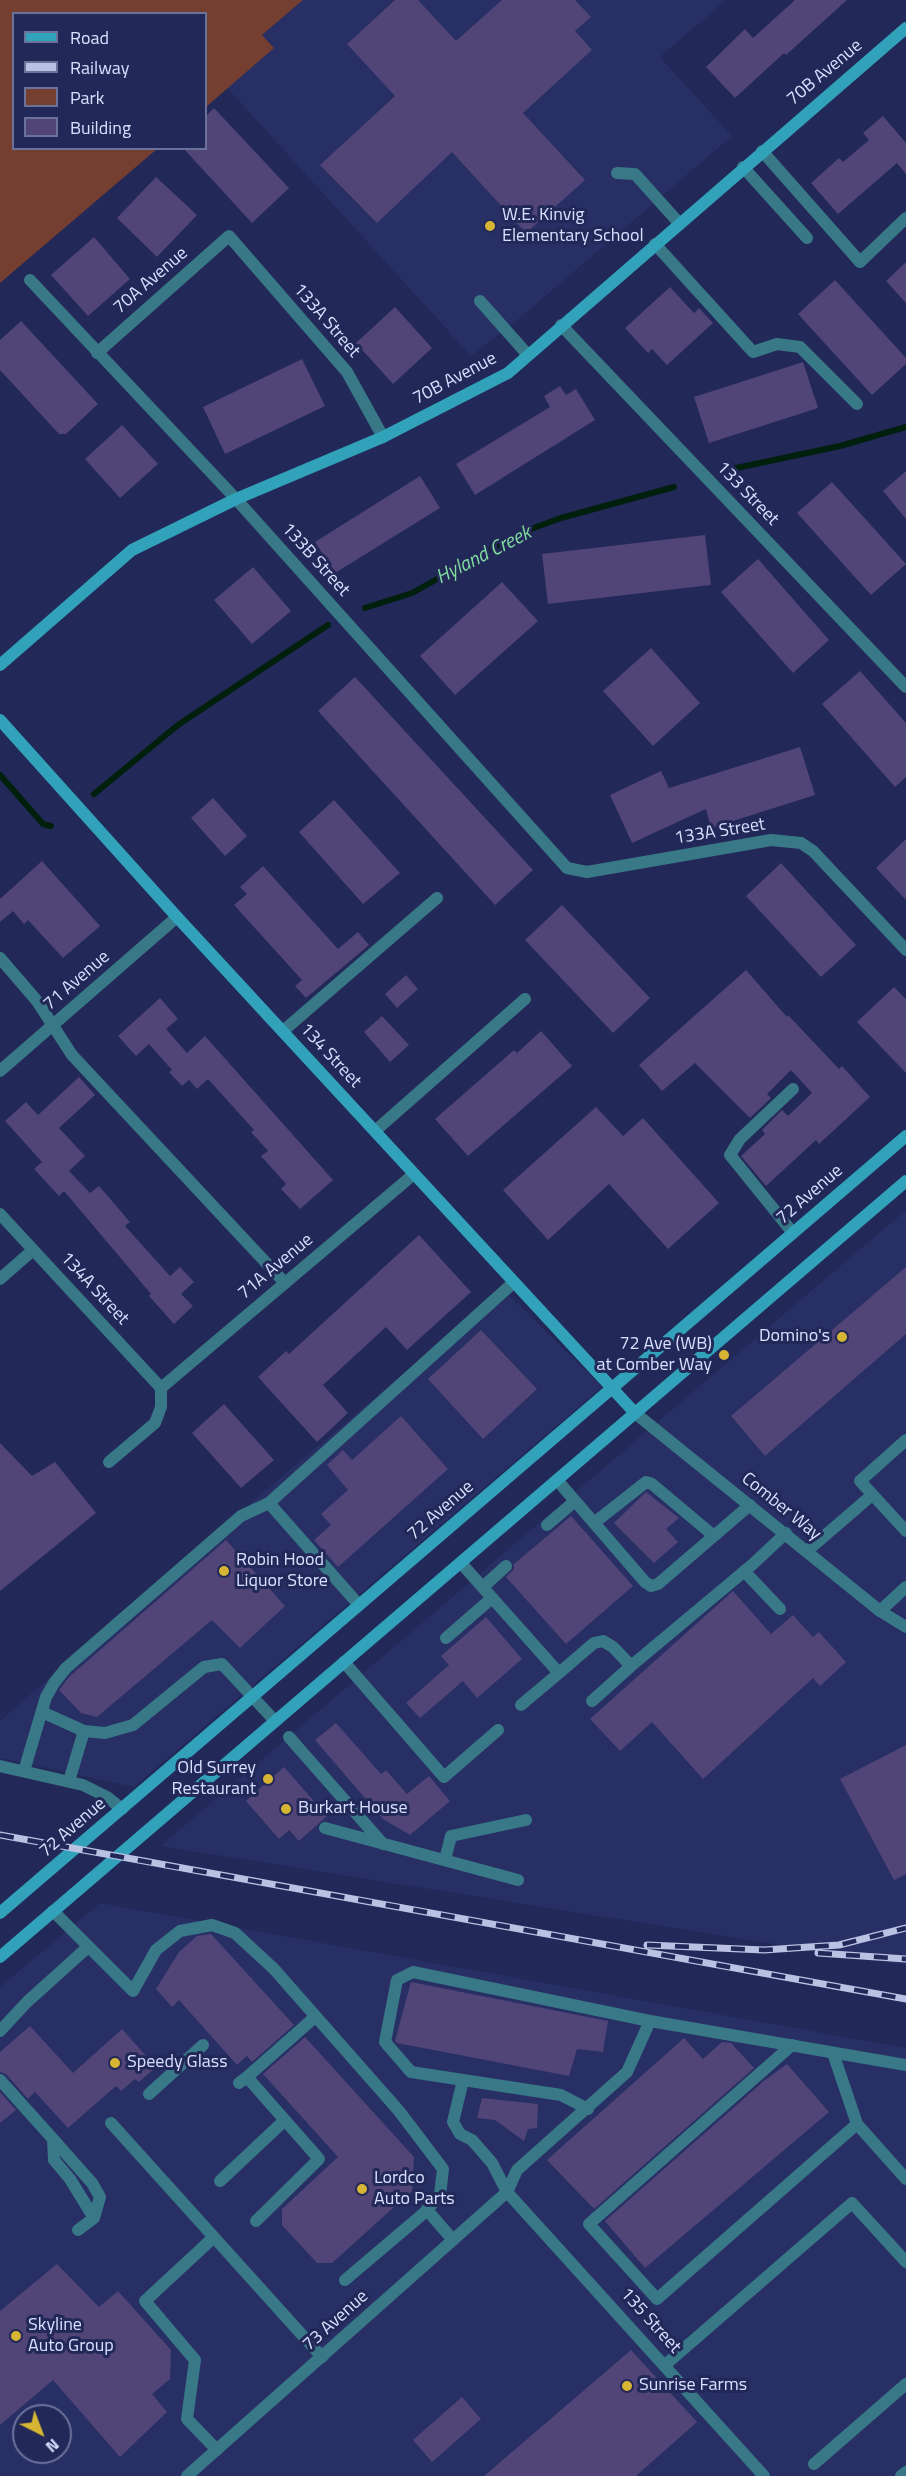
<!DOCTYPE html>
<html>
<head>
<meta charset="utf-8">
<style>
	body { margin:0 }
	#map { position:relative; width:906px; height:2476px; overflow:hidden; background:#222857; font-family:"Titillium Web",sans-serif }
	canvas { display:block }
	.legend { position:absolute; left:12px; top:12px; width:195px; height:138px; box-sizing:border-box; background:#222857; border:2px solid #6b729a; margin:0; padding:8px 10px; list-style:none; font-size:18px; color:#d9e0ff }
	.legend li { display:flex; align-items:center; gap:12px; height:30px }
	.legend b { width:30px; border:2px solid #6b729a }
	.north { position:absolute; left:12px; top:2404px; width:60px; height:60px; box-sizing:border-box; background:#222857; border:2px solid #6b729a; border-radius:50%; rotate:138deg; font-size:16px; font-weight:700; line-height:24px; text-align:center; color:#d9e0ff }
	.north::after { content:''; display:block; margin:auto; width:21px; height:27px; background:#d6b534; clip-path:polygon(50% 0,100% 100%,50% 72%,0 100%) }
</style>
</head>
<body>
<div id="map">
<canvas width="906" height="2476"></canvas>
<ul class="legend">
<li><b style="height:8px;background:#31a2b9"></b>Road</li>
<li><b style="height:8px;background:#bac1e3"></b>Railway</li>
<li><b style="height:16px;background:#743e31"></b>Park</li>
<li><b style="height:16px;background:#514477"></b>Building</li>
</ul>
<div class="north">N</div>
</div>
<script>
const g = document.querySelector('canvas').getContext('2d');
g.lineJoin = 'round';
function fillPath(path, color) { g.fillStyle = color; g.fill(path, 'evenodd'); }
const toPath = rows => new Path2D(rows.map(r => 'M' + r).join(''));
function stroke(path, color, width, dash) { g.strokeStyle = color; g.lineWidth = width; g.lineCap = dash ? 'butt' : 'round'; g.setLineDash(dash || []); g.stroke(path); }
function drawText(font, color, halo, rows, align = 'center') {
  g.font = font + ' "Titillium Web",sans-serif'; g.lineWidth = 6; g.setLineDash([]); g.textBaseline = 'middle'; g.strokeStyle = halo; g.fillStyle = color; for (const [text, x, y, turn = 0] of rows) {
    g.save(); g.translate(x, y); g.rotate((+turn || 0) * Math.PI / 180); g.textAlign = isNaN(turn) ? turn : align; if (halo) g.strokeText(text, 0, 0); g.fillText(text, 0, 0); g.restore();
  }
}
fillPath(toPath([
	[303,0,726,0,660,57,732,136,521,317,471,356,227,88,274,48,262,35],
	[906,1210,906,1965,160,1846,164,1843],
	[503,1289,602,1387,134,1787,0,1758,0,1721,245,1508],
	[100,1903,906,2048,906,2476,0,2476,0,1987],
	[24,2416,60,2416,60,2452,24,2452]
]), '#272f65');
fillPath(toPath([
	[0,0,303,0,262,35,274,48,206,107,206,14,14,14,14,148,157,149,0,283]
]), '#743e31');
stroke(toPath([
	[727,470,840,446,906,427],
	[365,608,412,593,520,533,561,518,674,487],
	[0,775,43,824,51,826],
	[94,794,178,725,328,625]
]), '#001f0c', 6);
fillPath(toPath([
	[395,0,418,0,456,41,502,0,575,0,591,17,575,31,592,50,523,113,585,180,526,233,452,152,377,223,320,165,395,96,347,44],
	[795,0,847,0,786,55,784,53,735,98,706,67,745,29,753,38],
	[214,108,289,188,252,223,183,148,206,148,206,116],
	[883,116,906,143,906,174,897,163,838,214,811,183,839,158,843,162,869,140,863,133],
	[156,177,197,215,157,257,117,218],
	[94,237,130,279,88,316,51,275],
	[906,262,906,303,886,281],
	[835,280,906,358,906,364,872,395,798,314],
	[670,287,694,313,699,308,713,323,667,365,652,349,648,353,625,328],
	[395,307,432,348,393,384,356,343],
	[21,321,98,404,66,434,59,434,0,370,0,340],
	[302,359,325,406,225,454,203,407],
	[803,362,818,408,709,443,694,397],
	[560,386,566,395,576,389,595,420,475,495,456,464,550,407,544,396],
	[122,425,158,464,120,498,85,459],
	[906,471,906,519,883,491],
	[420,476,440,508,335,573,315,542],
	[832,482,906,564,871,595,797,513],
	[705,535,711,585,548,604,542,554],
	[758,559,829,640,793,673,721,592],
	[253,567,291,611,252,644,214,600],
	[502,582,538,621,455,695,420,656],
	[651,648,700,703,653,746,603,691],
	[860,671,906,723,906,777,895,787,822,704],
	[355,677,533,870,495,905,318,711],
	[800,747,815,795,711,828,706,809,632,843,610,795,661,771,669,788],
	[213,798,247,836,225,856,191,818],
	[334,800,400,873,363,904,299,832],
	[906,839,906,900,876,868],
	[42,861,100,926,63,958,28,920,24,924,13,911,0,922,0,899],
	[781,863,856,945,821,977,746,896],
	[263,866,338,949,358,932,369,945,306,998,295,986,302,980,234,905,247,894,240,887],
	[562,905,650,998,613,1033,525,940],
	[746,970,787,1017,788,1015,839,1069,842,1066,870,1097,819,1144,816,1140,766,1186,741,1156,765,1134,762,1130,782,1110,788,1116,812,1093,791,1070,767,1094,771,1098,750,1118,695,1063,662,1091,639,1065],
	[406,975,418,989,397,1008,385,994],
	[894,987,906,999,906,1073,857,1022],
	[160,998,178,1019,166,1029,187,1053,205,1036,333,1180,300,1209,281,1189,286,1184,261,1156,268,1151,251,1132,254,1130,208,1079,197,1089,189,1080,182,1086,169,1072,172,1070,149,1044,136,1056,118,1036],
	[382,1016,409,1045,390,1062,364,1032],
	[541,1031,572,1066,468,1156,435,1119,514,1050,517,1053],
	[79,1077,95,1095,59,1128,85,1156,69,1171,90,1193,99,1186,130,1222,125,1226,170,1276,180,1267,194,1282,181,1294,193,1306,174,1324,149,1296,151,1294,64,1191,59,1196,34,1169,42,1162,5,1121,26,1102,38,1115],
	[596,1107,623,1136,643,1118,719,1203,668,1249,609,1184,548,1240,503,1190],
	[419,1235,471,1292,407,1350,386,1327,323,1385,348,1413,317,1442,258,1377,286,1351,289,1354],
	[906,1267,906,1334,765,1456,731,1416],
	[481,1330,537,1389,483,1439,428,1379],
	[224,1404,274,1460,241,1488,192,1433],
	[401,1416,448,1469,338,1567,314,1540,331,1525,321,1514,348,1490,327,1465,343,1450,352,1460],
	[0,1443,32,1476,55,1462,96,1513,0,1591],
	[646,1492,679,1518,666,1529,678,1542,654,1563,614,1523],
	[571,1516,633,1586,566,1644,506,1577,514,1569,514,1564],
	[226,1540,285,1606,240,1648,212,1620,97,1717,81,1713,59,1690,69,1677],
	[733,1591,771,1634,793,1615,813,1637,819,1632,846,1662,820,1686,813,1678,703,1779,652,1722,620,1751,590,1719],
	[486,1617,522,1659,477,1698,463,1681,420,1718,406,1703,449,1665,441,1656],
	[336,1723,381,1774,386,1770,407,1794,429,1776,450,1801,410,1835,383,1819,315,1740],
	[906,1745,906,1874,894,1880,840,1779],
	[284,1767,327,1816,299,1841,289,1830,279,1839,246,1801],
	[211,1934,294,2025,252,2062,247,2056,237,2065,179,2000,172,2007,156,1989,179,1952,197,1936],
	[411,1982,608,2021,603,2052,577,2049,569,2076,397,2043,395,2041],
	[30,2026,73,2073,122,2029,156,2067,139,2082,135,2079,121,2091,116,2086,68,2128,35,2092,28,2099,6,2074,0,2072,0,2052],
	[305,2037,414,2157,412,2191,332,2263,317,2263,282,2225,282,2209,338,2157,263,2074],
	[684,2038,703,2059,722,2042,731,2043,754,2068,594,2209,547,2160],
	[787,2064,829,2112,645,2268,605,2221,765,2080],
	[0,2092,16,2110,0,2123],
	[482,2098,538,2104,537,2128,528,2129,524,2141,495,2120,477,2118],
	[57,2264,99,2307,118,2291,171,2350,170,2379,152,2394,167,2412,120,2457,53,2380,0,2425,0,2311],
	[631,2350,697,2422,636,2476,484,2476],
	[462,2397,481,2419,432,2462,413,2440]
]), '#514477');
stroke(toPath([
	[762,151,860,262,906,218],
	[743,167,807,238],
	[617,173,635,174,679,223],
	[655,244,753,352,777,344,800,347,857,404],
	[480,301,528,355],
	[0,958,37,1001,72,1055,285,1283],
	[283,1031,437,898],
	[375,1131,525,999],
	[793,1233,730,1155,740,1139,793,1089],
	[0,1279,33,1250],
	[906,1440,860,1481,906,1531],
	[109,1462,155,1423,161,1407,161,1388],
	[557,1480,645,1582,651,1586,658,1584,750,1505],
	[269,1503,359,1605],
	[594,1523,646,1482,652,1484,714,1536],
	[547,1525,575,1501],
	[807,1551,872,1495],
	[461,1563,559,1673,594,1643,603,1641,613,1647,631,1666,753,1564,786,1533],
	[744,1571,780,1609],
	[483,1587,506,1566],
	[880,1611,906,1587],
	[446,1638,492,1598],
	[344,1662,444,1777,498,1730],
	[592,1701,631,1666],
	[521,1705,559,1673],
	[42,1712,84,1731,105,1733,133,1725,204,1667,222,1664,275,1721],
	[289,1737,383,1844],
	[24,1771,46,1697,54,1683,66,1668,241,1516,269,1503,513,1283],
	[69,1781,84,1731],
	[325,1828,518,1880],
	[445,1860,451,1836,526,1820],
	[53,1911,133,1991,156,1950,180,1931,212,1925,235,1933,274,1969,399,2111,443,2169,440,2195,424,2213,345,2280],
	[0,2031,27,2002,88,1947],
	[792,2045,589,2224,657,2299,857,2124,833,2053],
	[247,2077,315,2017],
	[0,2080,53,2139,54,2160,70,2179,94,2218,78,2230],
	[463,2080,453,2122,460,2134,472,2140,492,2163,507,2192],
	[239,2083,247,2077,319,2159,256,2221],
	[149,2094,203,2045],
	[588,2109,561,2095,411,2072,385,2042,397,1980,413,1972,650,2021,906,2065],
	[111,2123,322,2357],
	[857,2124,906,2179],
	[53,2139,92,2183,100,2197,94,2218],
	[220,2181,285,2120],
	[507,2192,517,2170,627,2072,650,2021],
	[427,2210,453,2240],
	[214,2237,145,2301,195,2360,187,2419,217,2450],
	[665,2365,852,2203,906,2262],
	[814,2464,906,2384],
	[901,2476,906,2472]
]), '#397886', 12);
stroke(toPath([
	[30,280,236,499,567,868,587,872,771,840,801,843,813,851,906,950],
	[561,325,906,687],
	[97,353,229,236,347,372,383,437],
	[0,1071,177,917],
	[0,1214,161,1388,414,1174],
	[635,1413,880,1611,906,1627],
	[0,1766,83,1785,107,1797,122,1809],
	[187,2476,507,2192,764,2476]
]), '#397886', 12);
stroke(toPath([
	[0,665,132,550,236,499,383,437,508,373,906,28],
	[0,720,177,917,635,1413],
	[0,1913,906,1136],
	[0,1957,906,1181]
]), '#31a2b9', 12);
const rail = toPath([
	[0,1835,906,1999],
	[647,1945,764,1950,839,1945,906,1928],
	[818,1953,906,1959]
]);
stroke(rail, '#bac1e3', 7);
stroke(rail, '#222857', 4.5, [14]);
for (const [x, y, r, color] of [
	[490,226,6,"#d6b534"],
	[842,1337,6,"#d6b534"],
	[724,1355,6,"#d6b534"],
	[224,1571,6,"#d6b534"],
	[268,1779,6,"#d6b534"],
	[286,1809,6,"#d6b534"],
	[115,2063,6,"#d6b534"],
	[362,2189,6,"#d6b534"],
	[16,2336,6,"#d6b534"],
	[627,2386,6,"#d6b534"]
]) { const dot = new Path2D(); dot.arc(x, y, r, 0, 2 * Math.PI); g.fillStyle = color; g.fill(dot); stroke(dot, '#222857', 2); }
drawText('18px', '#d9e0ff', '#222857', [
	["70B Avenue",825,73,-40],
	["70A Avenue",151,281,-41],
	["133A Street",326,321,49],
	["70B Avenue",455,379,-28],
	["133 Street",747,494,46],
	["133B Street",315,560,48],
	["133A Street",720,832,-9],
	["71 Avenue",77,981,-41],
	["134 Street",330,1056,47],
	["72 Avenue",810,1195,-41],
	["71A Avenue",276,1267,-40],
	["134A Street",94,1289,47],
	["Comber Way",781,1507,39],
	["72 Avenue",441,1511,-41],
	["72 Avenue",73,1828,-41],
	["73 Avenue",336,2321,-42],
	["135 Street",650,2321,48]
]);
drawText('18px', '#d9e0ff', '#222857', [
	["W.E. Kinvig",502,216],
	["Elementary School",502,237],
	["Domino's",830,1337,"right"],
	["72 Ave (WB)",712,1345,"right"],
	["at Comber Way",712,1366,"right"],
	["Robin Hood",236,1561],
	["Liquor Store",236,1582],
	["Old Surrey",256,1769,"right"],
	["Restaurant",256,1790,"right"],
	["Burkart House",298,1809],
	["Speedy Glass",127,2063],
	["Lordco",374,2179],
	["Auto Parts",374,2200],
	["Skyline",28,2326],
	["Auto Group",28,2347],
	["Sunrise Farms",639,2386]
], 'left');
drawText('italic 20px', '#81dca0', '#222857', [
	["Hyland Creek",484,556,-27]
]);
</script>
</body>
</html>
